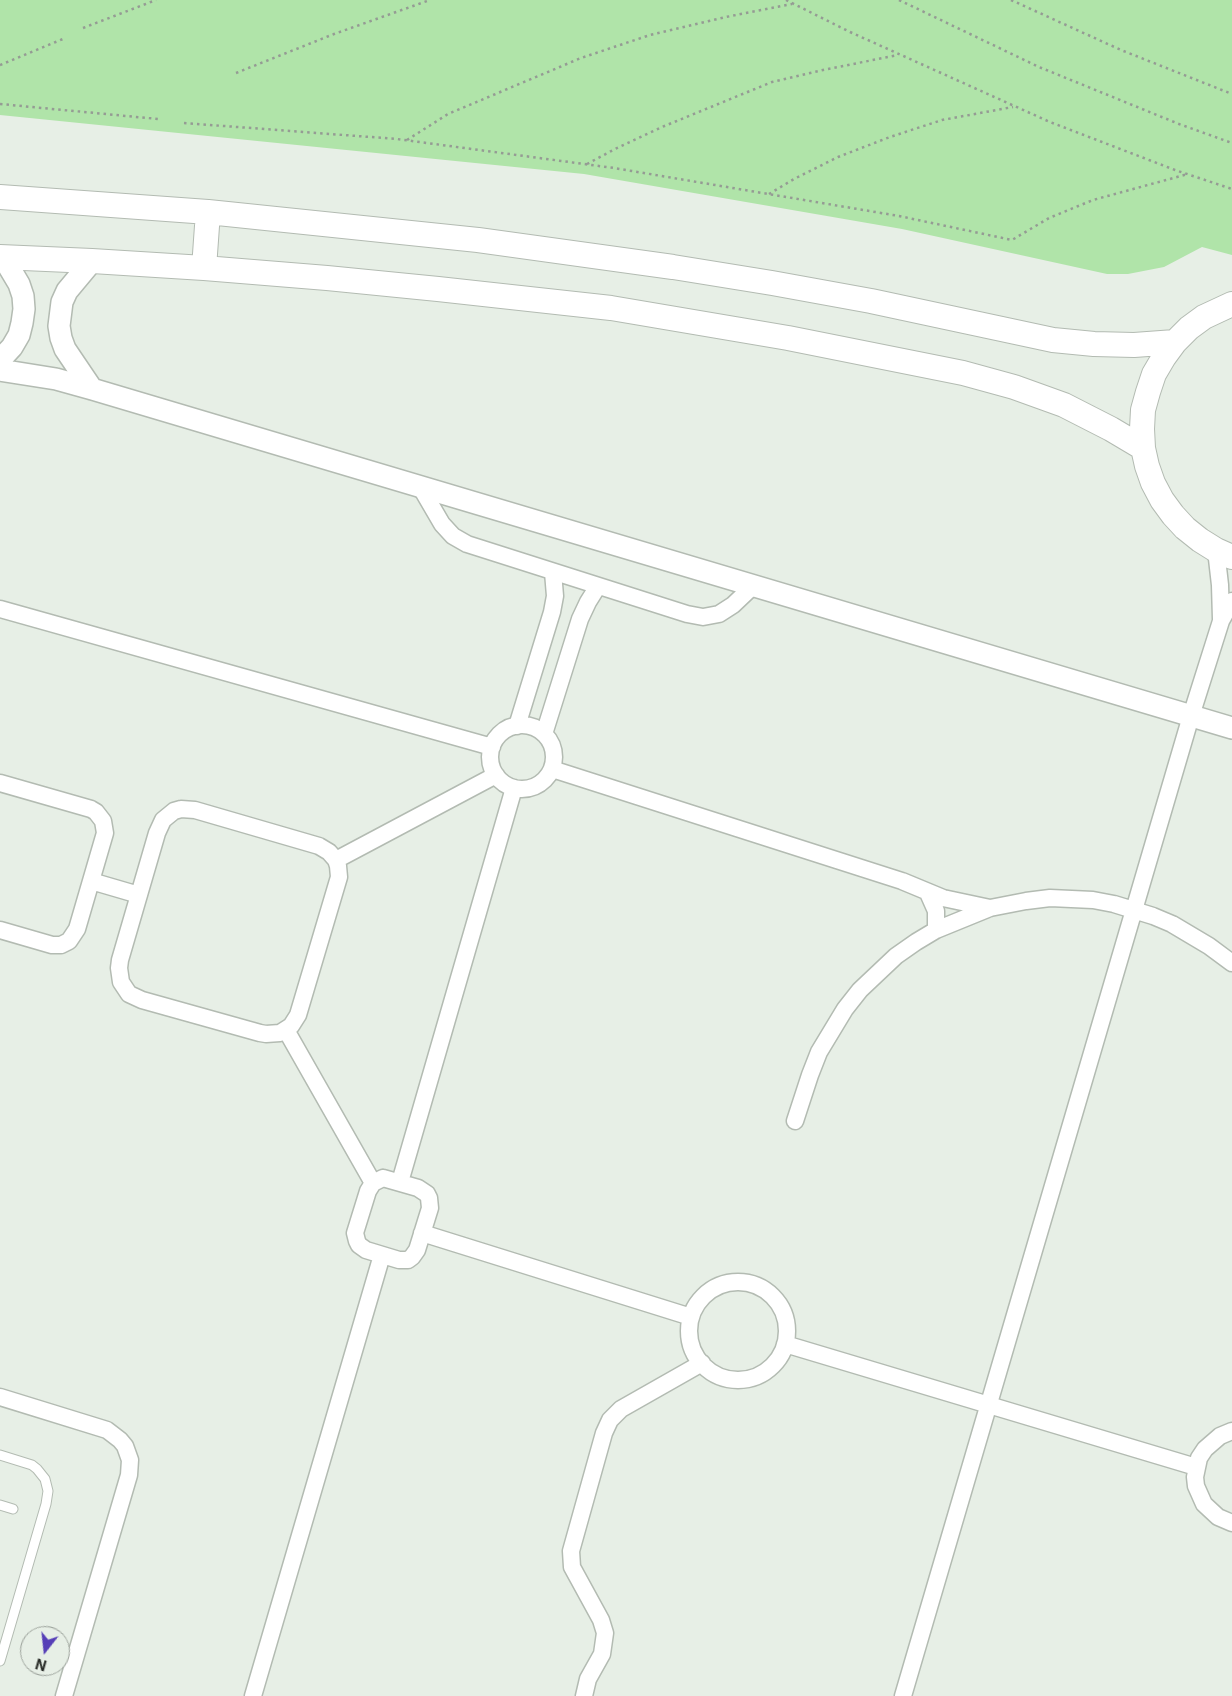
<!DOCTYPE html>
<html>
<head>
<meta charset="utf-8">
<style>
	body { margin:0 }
	#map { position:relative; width:1232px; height:1696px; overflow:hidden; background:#e7efe6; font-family:Inter,sans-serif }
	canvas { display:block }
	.north { position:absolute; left:20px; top:1626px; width:50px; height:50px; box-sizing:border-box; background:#e7efe6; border:1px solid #9aa099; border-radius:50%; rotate:196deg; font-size:14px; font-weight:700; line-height:20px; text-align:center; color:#262925 }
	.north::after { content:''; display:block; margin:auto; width:18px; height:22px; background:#563fb7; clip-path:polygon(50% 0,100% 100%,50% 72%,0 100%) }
</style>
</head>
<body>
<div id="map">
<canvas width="1232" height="1696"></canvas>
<div class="north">N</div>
</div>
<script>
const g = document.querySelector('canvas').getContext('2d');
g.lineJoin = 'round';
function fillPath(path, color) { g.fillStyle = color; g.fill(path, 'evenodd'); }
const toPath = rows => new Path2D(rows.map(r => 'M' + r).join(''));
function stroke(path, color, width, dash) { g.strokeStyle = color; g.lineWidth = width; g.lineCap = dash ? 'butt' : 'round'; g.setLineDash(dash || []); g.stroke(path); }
fillPath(toPath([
	[0,0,1232,0,1232,255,1202,247,1164,267,1128,274,1107,274,902,229,584,174,0,115]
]), '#b0e4a9');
const service = toPath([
	[0,1455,32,1465,37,1469,45,1479,48,1491,46,1504,0,1661],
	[0,1505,13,1509]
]);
const minor = toPath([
	[421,488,442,524,453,536,467,544,687,614,703,617,719,614,733,605,753,586],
	[1216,550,1220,585,1221,619],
	[0,609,492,747],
	'490 757a32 32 0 1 1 64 0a32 32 0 1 1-64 0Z',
	[517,726,552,612,555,596,553,572],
	[544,734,580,619,588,602,598,586],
	[552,769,902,881,943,898,990,908],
	[0,783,91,809,96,812,103,821,105,833,77,929,69,941,61,945,52,945,0,930],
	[181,809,195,810,319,846,329,852,336,860,338,866,339,877,298,1015,291,1026,280,1033,266,1034,260,1033,142,1000,129,994,121,982,119,968,120,960,157,833,163,820,174,811,181,809],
	[336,860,496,775],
	[91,881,139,895],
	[928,893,936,911,936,930],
	[286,1030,373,1183],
	[795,1121,810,1075,819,1052,845,1009,860,990,896,956,916,942,936,930,990,908,1026,901,1050,898,1093,900,1114,904,1153,916,1172,924,1209,946,1232,963],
	[383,1178,418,1188,427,1194,429,1198,430,1208,417,1250,412,1257,408,1260,399,1260,366,1250,359,1245,357,1241,355,1233,368,1191,373,1183,383,1178],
	[400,1182,514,788],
	[422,1233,691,1317],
	'689 1331a49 49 0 1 1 98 0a49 49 0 1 1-98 0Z',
	[785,1344,1196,1467],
	[0,1397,107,1430,120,1440,125,1446,130,1460,129,1475,64,1696],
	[1232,1431,1220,1436,1205,1449,1199,1458,1195,1477,1196,1486,1204,1504,1218,1517,1232,1523],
	[253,1696,382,1255],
	[584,1696,588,1679,602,1654,605,1633,601,1620,572,1567,571,1551,604,1433,610,1420,621,1409,702,1363],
	[903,1696,1191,716,1221,621,1232,601]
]);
const tertiary = toPath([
	[92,261,67,291,62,302,59,326,61,338,65,349,92,389],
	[0,360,12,347,19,335,22,323,24,309,23,296,19,284,3,257],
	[0,370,56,379,92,389,1232,728]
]);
const secondary = toPath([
	[0,197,208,212,478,240,673,267,772,283,871,301,1053,340,1094,344,1134,345,1175,342],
	[0,257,92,261,204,268,327,278,438,289,611,308,788,338,963,373,1014,387,1064,405,1111,429,1143,448],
	[204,268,208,212],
	[1232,304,1204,317,1189,328,1175,342,1164,357,1154,374,1148,392,1143,410,1142,429,1143,448,1147,466,1153,483,1162,500,1173,515,1185,528,1200,540,1216,550,1232,557]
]);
stroke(service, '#b3bbb2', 11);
stroke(minor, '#b3bbb2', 19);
stroke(tertiary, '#b3bbb2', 24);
stroke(secondary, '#b3bbb2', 26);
stroke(toPath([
	[786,0,850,32,1050,122,1175,170,1232,189],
	[899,0,1039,67,1179,124,1232,143],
	[1011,0,1121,50,1232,94],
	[83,28,156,0],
	[0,65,63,39],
	[236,73,334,34,430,0],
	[0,104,158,119],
	[184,123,397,139,614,168,899,216,1012,240,1049,218,1093,200,1188,174],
	[407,140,448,114,581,58,650,35,726,17,792,4],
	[587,164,615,149,662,127,772,82,823,70,898,55],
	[769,194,794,179,838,157,890,137,942,120,1013,107]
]), '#959b94', 2.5, [2.5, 4]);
stroke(service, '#fff', 9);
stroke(minor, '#fff', 16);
stroke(tertiary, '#fff', 21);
stroke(secondary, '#fff', 24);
</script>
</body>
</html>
